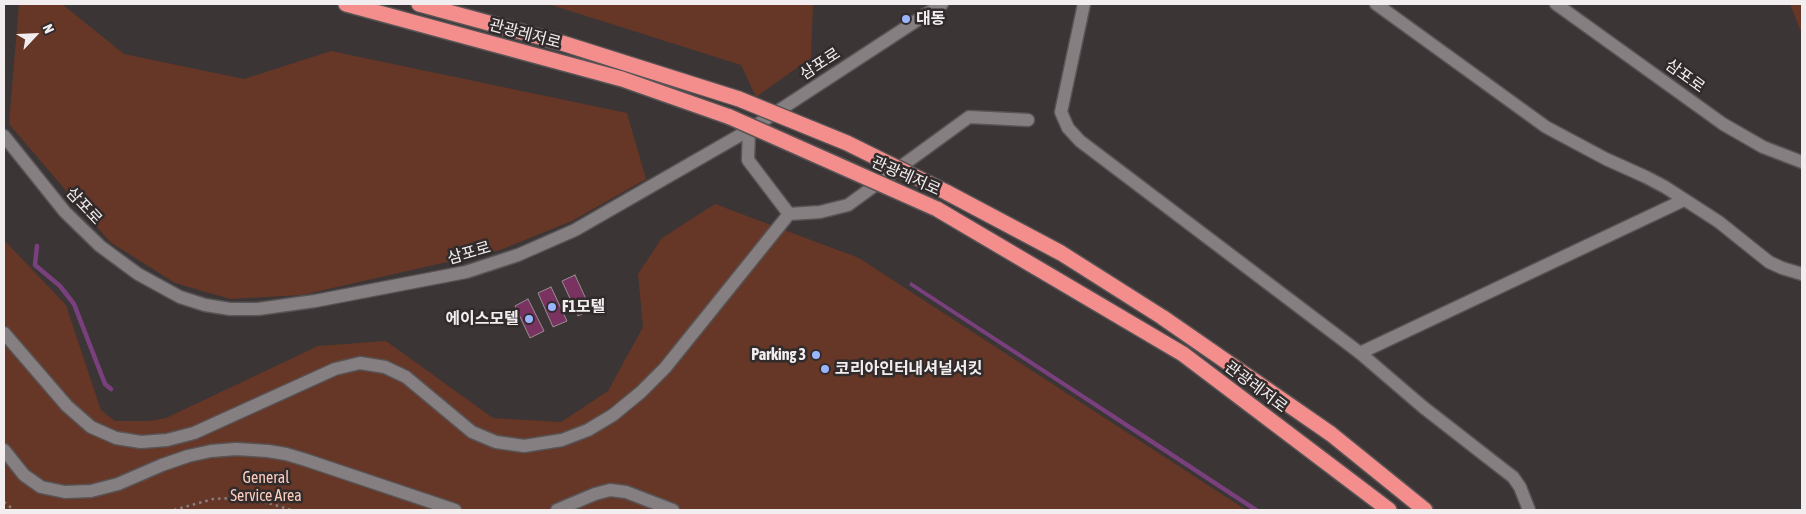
<!DOCTYPE html>
<html>
<head>
<meta charset="utf-8">
<style>
	body { margin:0 }
	#map { position:relative; width:1806px; height:514px; overflow:hidden; background:#3b3536; font-family:"Asap Condensed",sans-serif }
	canvas { display:block }
	.frame { position:absolute; inset:0; border:5px solid #f2eeef; pointer-events:none }
	.north { position:absolute; left:10px; top:10px; width:50px; height:50px; -webkit-text-stroke:4px #312b2c; paint-order:stroke; rotate:65deg; font-size:14px; font-weight:700; line-height:20px; text-align:center; color:#f2eeef }
	.north::after { content:''; display:block; margin:auto; width:18px; height:22px; background:#f2eeef; clip-path:polygon(50% 0,100% 100%,50% 72%,0 100%) }
</style>
</head>
<body>
<div id="map">
<canvas width="1806" height="514"></canvas>
<div class="frame"></div>
<div class="north">N</div>
</div>
<script>
const g = document.querySelector('canvas').getContext('2d');
g.lineJoin = 'round';
function fillPath(path, color) { g.fillStyle = color; g.fill(path, 'evenodd'); }
const toPath = rows => new Path2D(rows.map(r => 'M' + r).join(''));
function stroke(path, color, width, dash) { g.strokeStyle = color; g.lineWidth = width; g.lineCap = dash ? 'butt' : 'round'; g.setLineDash(dash || []); g.stroke(path); }
function drawText(font, color, halo, rows, align = 'center') {
  g.font = font + ' "Asap Condensed","Noto Sans KR",sans-serif'; g.lineWidth = 5; g.setLineDash([]); g.textBaseline = 'middle'; g.strokeStyle = halo; g.fillStyle = color; for (const [text, x, y, turn = 0] of rows) {
    g.save(); g.translate(x, y); g.rotate((+turn || 0) * Math.PI / 180); g.textAlign = isNaN(turn) ? turn : align; if (halo) g.strokeText(text, 0, 0); g.fillText(text, 0, 0); g.restore();
  }
}
fillPath(toPath([
	[19,4,62,4,124,54,244,79,331,51,627,113,646,179,572,221,500,250,302,295,230,299,175,283,110,242,9,124],
	[548,4,813,4,811,58,756,97,741,65],
	[1790,4,1802,4,1802,34],
	[715,204,859,258,1246,510,4,510,4,240,66,305,101,410,115,421,150,421,166,418,318,346,386,341,493,418,561,422,608,391,643,327,638,274,662,238]
]), '#663626');
fillPath(toPath([
	[911,282,1158,443,1260,510,1252,510,909,285]
]), '#79407d');
stroke(toPath([
	[37,246,35,265,60,286,74,304,105,384,111,389]
]), '#79407d', 4.5);
const building = toPath([
	[575,275,591,310,578,316,562,281,575,275],
	[551,287,567,321,553,327,538,293,551,287],
	[528,299,544,331,530,338,515,306,528,299]
]);
fillPath(building, '#7a3260');
stroke(building, '#968f93', 1);
const minor = toPath([
	[1084,4,1061,112,1068,128,1080,141,1360,353,1423,407,1500,467,1513,477,1520,487,1529,510],
	[1376,4,1546,127,1606,159,1646,177,1665,187,1719,222,1769,262,1782,268,1802,274],
	[1556,4,1723,124,1763,147,1802,162],
	[749,130,748,160,789,214],
	[4,136,65,212,100,246,138,274,180,297,205,305,230,309,258,309,315,301,466,272,518,255,575,230,749,130,942,4],
	[4,333,67,406,91,427,116,438,141,442,167,440,194,433,335,369,360,363,385,367,406,377,472,432,496,442,524,446,562,440,588,430,613,415,641,392,665,368,789,214,820,212,848,205,969,117,1028,120],
	[1360,353,1684,200],
	[4,450,24,475,41,487,65,492,91,491,118,484,162,465,188,456,211,451,236,449,268,451,286,454,306,460,455,510],
	[557,510,595,494,610,490,626,492,673,510]
]);
const highway = toPath([
	[346,4,622,79,730,117],
	[419,4,562,43,739,99],
	[946,192,1061,253,1162,317,1331,434,1425,510],
	[937,209,1183,354,1389,510]
]);
stroke(minor, '#585354', 15);
stroke(highway, '#585354', 18);
stroke(toPath([
	[4,502,14,510],
	[174,510,213,499,232,498,261,501,292,510]
]), '#847f80', 2.5, [2.5, 4]);
stroke(minor, '#867f81', 12);
stroke(highway, '#f48e8d', 15);
const highwayBridge = toPath([
	[739,99,847,143,946,192],
	[730,117,937,209]
]);
stroke(highwayBridge, '#585354', 18, []);
stroke(highwayBridge, '#f48e8d', 15);
for (const [x, y, r, color] of [
	[906,19,5,"#9ab5fd"],
	[552,307,5,"#9ab5fd"],
	[529,319,5,"#9ab5fd"],
	[816,355,5,"#9ab5fd"],
	[825,369,5,"#9ab5fd"]
]) { const dot = new Path2D(); dot.arc(x, y, r, 0, 2 * Math.PI); g.fillStyle = color; g.fill(dot); stroke(dot, '#312b2c', 2); }
drawText('bold 16px', '#f2eeef', '#312b2c', [
	["대동",916,19],
	["F1모텔",562,307],
	["에이스모텔",519,319,"right"],
	["Parking 3",806,355,"right"],
	["코리아인터내셔널서킷",835,369]
], 'left');
drawText('16px', '#f2eeef', '#312b2c', [
	["관광레저로",525,34,15],
	["삼포로",820,64,-33],
	["삼포로",1685,76,36],
	["관광레저로",906,176,24],
	["삼포로",84,206,47],
	["삼포로",469,253,-16],
	["관광레저로",1256,387,37]
]);
drawText('16px', '#fccdbd', '#312b2c', [
	["General",266,478],
	["Service Area",266,496]
]);
</script>
</body>
</html>
